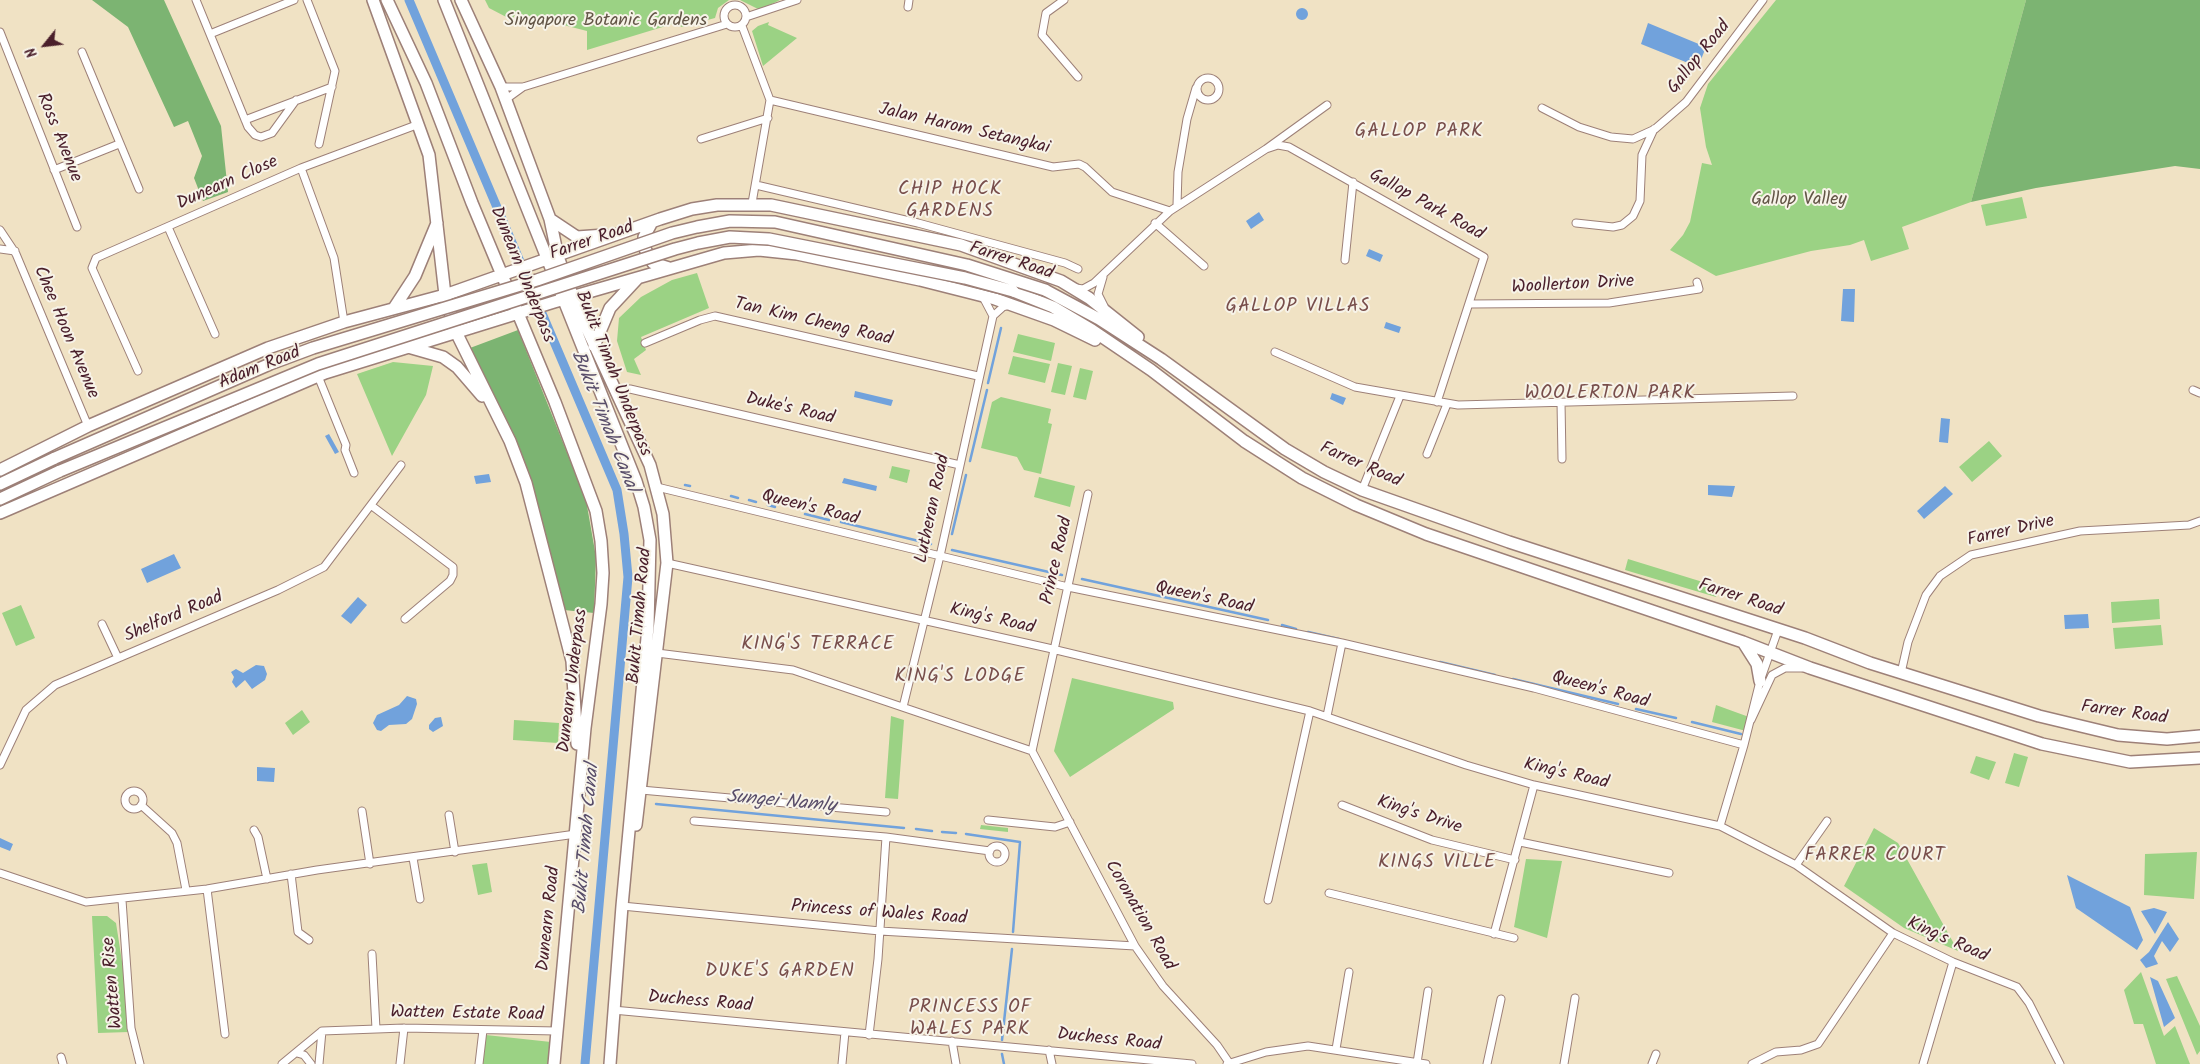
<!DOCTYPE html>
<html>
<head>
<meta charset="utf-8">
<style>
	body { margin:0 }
	#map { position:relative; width:2200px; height:1064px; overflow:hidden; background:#f0e2c4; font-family:Kalam,sans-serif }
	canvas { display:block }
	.north { position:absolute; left:20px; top:20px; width:50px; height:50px; -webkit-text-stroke:4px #f7f3e8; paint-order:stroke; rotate:241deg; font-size:14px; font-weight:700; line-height:20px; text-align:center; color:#4a1f2b }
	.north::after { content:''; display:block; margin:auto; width:18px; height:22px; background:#4a1f2b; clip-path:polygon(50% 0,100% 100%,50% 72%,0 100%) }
</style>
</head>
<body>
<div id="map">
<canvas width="2200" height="1064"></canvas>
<div class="north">N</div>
</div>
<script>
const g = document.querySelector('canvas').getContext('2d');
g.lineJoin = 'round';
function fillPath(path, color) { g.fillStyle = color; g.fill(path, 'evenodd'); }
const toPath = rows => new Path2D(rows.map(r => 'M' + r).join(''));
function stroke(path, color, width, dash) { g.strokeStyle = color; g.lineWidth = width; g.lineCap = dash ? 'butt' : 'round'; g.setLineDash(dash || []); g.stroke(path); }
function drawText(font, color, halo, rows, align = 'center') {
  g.font = font + ' Kalam,sans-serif'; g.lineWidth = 4; g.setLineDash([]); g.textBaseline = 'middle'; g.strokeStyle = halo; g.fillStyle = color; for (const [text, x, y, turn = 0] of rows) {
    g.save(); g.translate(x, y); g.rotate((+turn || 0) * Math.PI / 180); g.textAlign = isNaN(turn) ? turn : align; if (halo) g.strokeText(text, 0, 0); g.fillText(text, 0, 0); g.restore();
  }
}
fillPath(toPath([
	[485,0,729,0,718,8,715,18,681,27,679,22,587,50,587,31,516,13,512,20,489,8],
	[740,0,780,0,760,10],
	[1776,0,2026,0,1971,202,1902,227,1909,249,1871,261,1864,240,1850,245,1811,251,1716,276,1670,250,1683,235,1690,222,1702,163,1712,165,1706,147,1700,108,1708,84],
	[769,22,768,25,797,38,763,66,752,31,758,26],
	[2022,197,2027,218,1986,226,1981,205],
	[697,273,709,308,641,337,646,350,634,359,641,375,627,372,617,341,619,318,641,297,672,280],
	[1018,334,1055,343,1051,361,1013,352],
	[1013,356,1050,364,1045,383,1008,374],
	[393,362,433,366,426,395,392,456,357,374],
	[1058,363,1072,366,1065,395,1051,392],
	[1080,368,1093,371,1086,400,1073,397],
	[1001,397,1051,409,1048,423,1052,424,1041,474,1024,470,1017,457,981,448,992,402],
	[1989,441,2002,456,1972,482,1959,467],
	[892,466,910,470,907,483,889,478],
	[1039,477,1075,486,1070,507,1034,497],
	[1628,559,1719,587,1716,597,1625,570],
	[2159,599,2160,619,2112,623,2111,602],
	[21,605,35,638,16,646,2,613],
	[2161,625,2163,645,2115,649,2113,628],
	[1072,678,1173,702,1174,709,1070,777,1054,751],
	[1716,705,1749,717,1746,731,1712,722],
	[302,710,310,722,293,735,285,723],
	[891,716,904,720,898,799,885,798],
	[514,720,559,723,558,743,513,740],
	[2014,753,2028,757,2019,787,2005,783],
	[1976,756,1996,762,1989,780,1970,773],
	[981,825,1008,828,1008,832,980,829],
	[1874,828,1898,843,1958,951,1904,928,1844,886],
	[2197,852,2194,899,2144,895,2145,854],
	[1526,859,1562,861,1547,938,1514,927],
	[487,863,492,892,478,895,472,865],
	[92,916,107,916,116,923,128,1000,129,1032,98,1033],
	[2141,972,2164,1036,2175,1026,2190,1064,2156,1064,2143,1024,2134,1024,2124,990],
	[2177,976,2200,1026,2200,1051,2197,1055,2166,979],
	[486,1035,551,1042,549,1064,483,1064]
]), '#9bd284');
fillPath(toPath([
	[92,0,164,0,221,126,228,192,203,201,194,178,202,156,188,121,174,127,128,27],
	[2026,0,2200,0,2200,169,2175,166,2036,188,1971,202],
	[518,330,586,500,596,557,594,613,564,610,530,480,470,348]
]), '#7cb472');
fillPath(toPath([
	'1296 14a6 6 0 1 1 12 0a6 6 0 1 1-12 0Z',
	[1648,23,1706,47,1698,67,1641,44],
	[1259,212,1264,220,1251,229,1246,221],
	[1369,249,1383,255,1380,262,1366,256],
	[1843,289,1855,289,1854,322,1841,321],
	[1386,322,1401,327,1399,333,1384,328],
	[855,391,893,400,891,406,854,397],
	[1332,393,1346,398,1343,405,1330,399],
	[1941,418,1950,419,1948,443,1939,442],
	[329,434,339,452,335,454,325,436],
	[489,474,491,482,476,484,474,476],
	[844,478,877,486,876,491,842,483],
	[1708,485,1735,486,1732,497,1708,495],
	[1945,486,1953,494,1924,519,1917,511],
	[174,554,181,568,147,583,141,569],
	[358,597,367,605,351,624,341,616],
	[2088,614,2089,628,2065,629,2064,615],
	[256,665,264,666,267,674,265,680,252,689,245,680,236,688,232,682,234,677,231,672,236,669,243,673],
	[407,696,416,699,417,704,412,719,406,724,389,725,381,731,377,730,373,723,377,715,399,705],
	[441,717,443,726,433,732,429,729,429,725,435,718],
	[257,767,275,768,274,782,257,781],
	[0,838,13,844,10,851,0,847],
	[2067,875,2130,907,2143,940,2137,950,2076,908],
	[2154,908,2167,912,2155,934,2141,911],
	[2168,922,2179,939,2170,952,2162,941,2154,956,2158,964,2146,968,2140,960,2149,952],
	[2150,977,2158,981,2175,1018,2164,1027]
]), '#71a2dc');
stroke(toPath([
	[988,383,1001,328],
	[970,461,987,390],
	[685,485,690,486],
	[731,496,738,498],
	[749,500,756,502],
	[768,505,775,507],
	[805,514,829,520],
	[841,522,931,544],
	[952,534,966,475],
	[952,550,1062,575],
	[1082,579,1268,620],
	[1282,625,1296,629],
	[1308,632,1339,639],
	[1440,662,1495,675],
	[1513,679,1618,704],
	[1636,709,1676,718],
	[1692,722,1741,734],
	[656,804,904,828],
	[916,829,932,831],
	[942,832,956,833],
	[966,834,1020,842,1013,932],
	[1002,1040,1012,949],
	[1002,1054,1004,1064]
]), '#71a2dc', 2.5);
stroke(toPath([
	[409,0,617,490,624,534,628,577,585,1064]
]), '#71a2dc', 9);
const minor = toPath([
	[196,0,248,127,255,135,261,137,272,133,296,100],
	[307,0,335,71,319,144],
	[1064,0,1046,13,1042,35,1078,77],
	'724 16a11 11 0 1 1 22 0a11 11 0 1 1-22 0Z',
	[908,7,909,0],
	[746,17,797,0],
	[742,26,770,100,752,203],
	[0,32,77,227],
	[210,34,294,0],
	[82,52,139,189],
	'1197 89a11 11 0 1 1 22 0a11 11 0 1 1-22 0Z',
	[501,87,523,87,727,24],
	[505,100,523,87],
	[770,100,1053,167,1079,164,1085,167,1112,192,1170,211],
	[1542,108,1579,127,1611,137,1633,139,1655,129,1686,102,1763,0],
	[245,120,332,87],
	[701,139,768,118],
	[1266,149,1278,145,1289,147,1484,257,1437,402],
	[301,168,334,258,344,322],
	[54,170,119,144],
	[756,185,918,223,1065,263,1078,269],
	[1177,205,1178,172,1187,119,1196,88],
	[1155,223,1204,266],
	[1576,223,1613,227,1622,225,1633,216,1640,201,1642,155,1654,129],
	[168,227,215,334],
	[0,230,16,254,88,426],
	[0,249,15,251],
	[1345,260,1353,182],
	[1103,277,1098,294,1104,306],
	[1076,288,1083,289,1094,283,1170,211,1266,149,1327,105],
	[983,297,993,316],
	[1470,304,1609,303,1699,289,1697,282],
	[645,343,700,320,715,316,978,376],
	[1275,352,1355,387,1458,405,1793,396],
	[138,371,92,268,96,258,301,168,419,124],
	[318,376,346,445,345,450,354,473],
	[614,388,630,389,960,465],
	[2193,390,2200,393],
	[1561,402,1562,459],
	[1427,454,1447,404],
	[657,487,1068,587,1342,643,1534,688,1744,745],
	[1362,490,1400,396],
	[372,506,453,567,453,575,450,581,405,619],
	[667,563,1048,648,1310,711,1466,765,1534,785,1720,826,1796,865,1893,933,1953,962,2017,987,2029,1003,2060,1064],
	[102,624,118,658],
	[657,653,793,670,1032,751,1135,946,1163,986,1217,1045,1230,1064],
	[1901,673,1908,642,1926,595,1940,576,1971,555,2080,531,2189,525,2200,521],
	[903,707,940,556,993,316,1003,307,1010,305],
	[1327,716,1342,643],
	[1751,720,1772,675,1785,668,1802,668],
	[1032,751,1088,494],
	[0,765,26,710,55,685,278,590,324,567,401,465],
	[641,790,886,812],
	'125 800a9 9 0 1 1 18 0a9 9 0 1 1-18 0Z',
	[141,805,172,833,177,843,186,890],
	[1342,805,1432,840,1515,860],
	[362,811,370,864],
	[449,815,455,852],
	[988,820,1055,827,1070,822],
	[694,821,886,837,990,851],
	[1720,826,1744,745,1760,681,1778,630],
	[254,830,258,837,267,879],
	[1520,842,1669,873],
	'989 854a8 8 0 1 1 16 0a8 8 0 1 1-16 0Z',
	[413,858,420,899],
	[1796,865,1827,821],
	[0,873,86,902,207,889,317,870,576,834],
	[291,874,298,932,309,940],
	[207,889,225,1034],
	[1329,893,1514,938],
	[122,900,131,1028,140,1064],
	[1268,900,1310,711],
	[622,906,880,931,1135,946],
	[1494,934,1534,785],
	[372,954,376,1029],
	[613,1010,1192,1064],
	[869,1035,878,959,886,837],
	[952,1041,956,1064],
	[1336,1049,1349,972],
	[1049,1050,1052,1064],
	[297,1053,304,1055,311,1064],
	[61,1057,63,1064],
	[1417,1063,1428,991],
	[282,1064,322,1031,404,1028,557,1031],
	[319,1064,322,1031],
	[400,1064,404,1028],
	[479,1064,483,1030],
	[842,1064,845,1032],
	[1227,1064,1266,1052,1308,1046,1426,1064],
	[1487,1064,1501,999],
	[1564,1064,1575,998],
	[1652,1064,1656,1054],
	[1752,1064,1776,1052,1801,1050,1818,1044,1893,933],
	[1923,1064,1953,962]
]);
const trunk = toPath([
	[373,0,429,155,445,295,456,332,510,441,526,483,572,661,577,744],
	[387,0,426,83,472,203,555,402,596,511,601,541,603,573,601,604,585,728,554,1064],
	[444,0,636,481,644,507,650,540,648,627,622,906,610,1064],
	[461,0,501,87,550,219,558,257,576,305,650,465,663,514,667,563,636,825],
	[550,219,577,237,605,235],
	[652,222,644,237,645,249,653,263,669,268],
	[1045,290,1099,319,1161,359,1285,449,1324,472,1362,490,1509,542,1805,638,1870,663,2039,716,2118,735,2167,739,2200,736],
	[1013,291,1053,307,1092,330,1151,370,1244,441,1302,478,1356,505,1426,534,1743,642,1810,668,2042,744,2130,762,2200,758],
	[394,308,415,276,437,223],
	[594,346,610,308,637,279],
	[408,347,443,357,457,367,482,396],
	[0,470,88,426,268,348,344,322,445,295,660,219,692,209,717,205,771,205,961,245,1061,281,1089,298,1138,337],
	[0,484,55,458],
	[0,499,60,471],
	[0,513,325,373,554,302,724,253,759,250,797,254,920,280,995,299,1054,320,1095,340],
	[1743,642,1757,664,1760,681]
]);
stroke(minor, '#9d8078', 9);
stroke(trunk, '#9d8078', 14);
stroke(minor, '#fff', 7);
stroke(trunk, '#fff', 11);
const trunkBridge = toPath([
	[55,458,270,364,313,348,537,280,672,233,697,227,730,221,775,222,967,265,1045,290],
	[60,471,318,364,675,249,698,243,730,237,769,239,965,278,1013,291]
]);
stroke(trunkBridge, '#9d8078', 14, []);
stroke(trunkBridge, '#fff', 11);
drawText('18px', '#625546', '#f7f3e8', [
	["Singapore Botanic Gardens",606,22],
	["Gallop Valley",1799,201]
]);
drawText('18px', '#4a1f2b', '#f7f3e8', [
	["Gallop Road",1700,58,-51],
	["Jalan Harom Setangkai",964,130,13],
	["Ross Avenue",58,138,68],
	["Dunearn Close",228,184,-24],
	["Gallop Park Road",1426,206,29],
	["Farrer Road",592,242,-19],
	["Farrer Road",1011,262,18],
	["Dunearn Underpass",521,275,68],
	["Woollerton Drive",1573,286,-3],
	["Tan Kim Cheng Road",813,323,13],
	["Chee Hoon Avenue",65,333,67],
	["Adam Road",260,369,-22],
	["Bukit Timah Underpass",612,374,68],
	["Duke's Road",790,410,13],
	["Farrer Road",1360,466,24],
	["Queen's Road",810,509,14],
	["Lutheran Road",934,509,-78],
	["Farrer Drive",2011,532,-13],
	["Prince Road",1058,561,-77],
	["Queen's Road",1204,599,12],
	["Farrer Road",1740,599,18],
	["Bukit Timah Road",641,616,-85],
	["Shelford Road",174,618,-23],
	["King's Road",992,620,13],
	["Dunearn Underpass",574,681,-83],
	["Queen's Road",1600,691,15],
	["Farrer Road",2124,714,8],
	["King's Road",1566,775,13],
	["King's Drive",1419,816,18],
	["Princess of Wales Road",879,914,4],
	["Coronation Road",1139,916,60],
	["Dunearn Road",550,919,-84],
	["King's Road",1947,941,24],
	["Watten Rise",114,983,-95],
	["Duchess Road",700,1003,5],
	["Watten Estate Road",467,1015,1],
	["Duchess Road",1109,1041,6]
]);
g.letterSpacing = '1px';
drawText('19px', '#784e4b', '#f7f3e8', [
	["GALLOP PARK",1419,133],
	["CHIP HOCK",950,191],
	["GARDENS",950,213],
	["GALLOP VILLAS",1298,308],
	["WOOLERTON PARK",1610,395],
	["KING'S TERRACE",818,646],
	["KING'S LODGE",960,678],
	["FARRER COURT",1875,857],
	["KINGS VILLE",1437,864],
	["DUKE'S GARDEN",780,973],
	["PRINCESS OF",970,1009],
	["WALES PARK",970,1031]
]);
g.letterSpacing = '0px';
drawText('italic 19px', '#584d69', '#f7f3e8', [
	["Bukit Timah Canal",603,422,68],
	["Sungei Namly",781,803,5],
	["Bukit Timah Canal",588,839,-85]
]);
</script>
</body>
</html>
